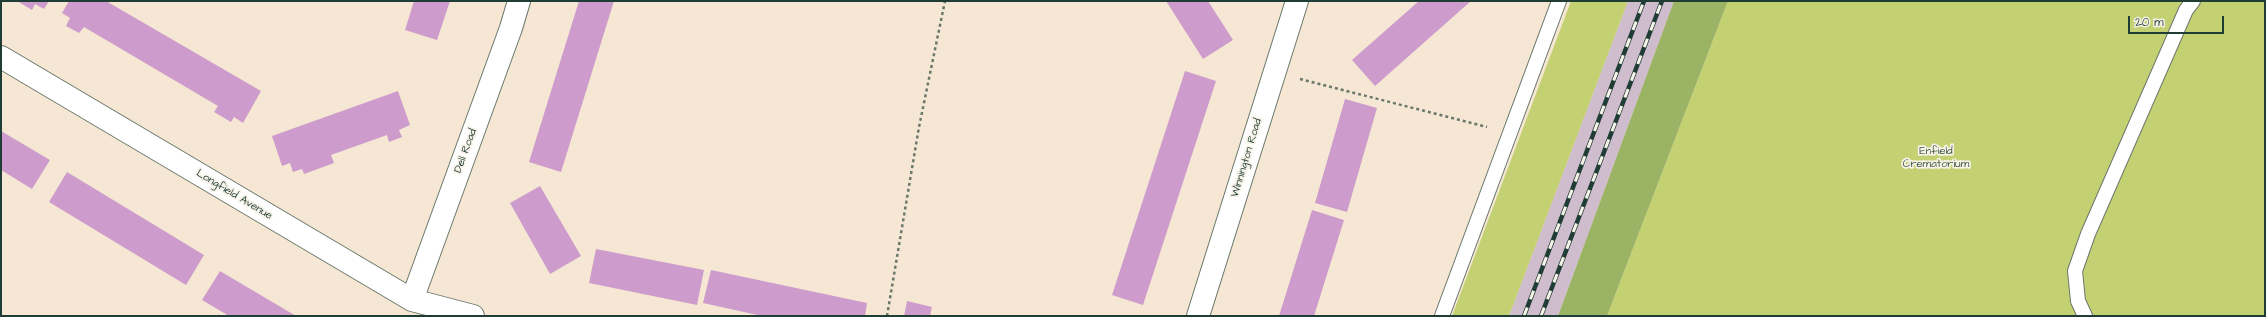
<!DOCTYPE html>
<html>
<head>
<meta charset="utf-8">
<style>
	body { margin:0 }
	#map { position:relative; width:2266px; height:317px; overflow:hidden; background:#f5e7d3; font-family:"Architects Daughter",sans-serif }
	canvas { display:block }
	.frame { position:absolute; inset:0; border:2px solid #1f3d34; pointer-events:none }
	.scale { position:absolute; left:2128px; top:16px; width:96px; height:18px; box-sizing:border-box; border:2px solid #1f3d34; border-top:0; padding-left:5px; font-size:12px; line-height:14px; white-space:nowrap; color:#1f3d34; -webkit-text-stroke:3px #f7f3e8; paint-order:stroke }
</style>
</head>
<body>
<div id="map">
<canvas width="2266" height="317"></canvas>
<div class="frame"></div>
<div class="scale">20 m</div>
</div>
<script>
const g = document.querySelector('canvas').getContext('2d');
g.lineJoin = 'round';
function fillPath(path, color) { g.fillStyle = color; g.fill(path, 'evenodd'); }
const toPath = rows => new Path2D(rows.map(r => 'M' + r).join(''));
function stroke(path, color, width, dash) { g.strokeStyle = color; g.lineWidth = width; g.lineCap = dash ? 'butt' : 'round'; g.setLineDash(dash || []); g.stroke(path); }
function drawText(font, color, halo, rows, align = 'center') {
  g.font = font + ' "Architects Daughter",sans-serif'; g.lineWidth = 3.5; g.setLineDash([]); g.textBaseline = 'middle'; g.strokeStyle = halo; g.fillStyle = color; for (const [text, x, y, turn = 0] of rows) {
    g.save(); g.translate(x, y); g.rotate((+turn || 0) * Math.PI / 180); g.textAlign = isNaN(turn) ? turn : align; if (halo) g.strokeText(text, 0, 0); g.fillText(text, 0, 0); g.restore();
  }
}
fillPath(toPath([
	[1628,1,1674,1,1558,316,1509,316]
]), '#cfbdce');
fillPath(toPath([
	[1571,1,1628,1,1509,316,1452,316],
	[1728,1,2265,1,2265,316,1607,316]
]), '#c4d173');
fillPath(toPath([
	[1674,1,1728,1,1607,316,1558,316]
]), '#9bb365');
fillPath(toPath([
	[17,1,49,1,44,9,35,4,32,10],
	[69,1,106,1,261,91,243,123,234,117,231,122,214,112,218,106,84,27,79,33,66,26,70,18,62,13],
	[414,1,450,1,437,40,405,30],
	[579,1,614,1,561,172,529,162],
	[1166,1,1208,1,1233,40,1203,59],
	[1419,1,1471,1,1375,86,1352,60],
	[1185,71,1216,81,1143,305,1112,295],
	[398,91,410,125,399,130,402,137,389,142,387,135,331,155,334,163,304,174,302,169,293,172,290,163,282,166,272,136],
	[1345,99,1377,108,1347,212,1315,203],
	[1,131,50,160,32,189,1,170],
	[67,172,204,255,186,285,49,202],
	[540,186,581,256,550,274,510,203],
	[1312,210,1344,220,1314,316,1279,316],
	[596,249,704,270,697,305,589,283],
	[711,270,867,303,865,316,762,316,703,303],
	[220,271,296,316,229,316,202,300],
	[907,301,932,307,930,316,904,316]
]), '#cd9ccc');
const service = toPath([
	[1442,316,1559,1],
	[2085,316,2078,301,2075,271,2088,234,2186,10,2193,1]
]);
const minor = toPath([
	[1,57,412,300,473,316],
	[412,300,511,28,519,1],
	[1198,316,1297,1]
]);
stroke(service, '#6a786c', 16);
stroke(minor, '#6a786c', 24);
stroke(toPath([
	[1300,79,1487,127],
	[1,316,2,316],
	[887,316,919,127,945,1]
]), '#6a786c', 2.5, [3, 3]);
stroke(service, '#fff', 14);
stroke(minor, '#fff', 22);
const rail = toPath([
	[1524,316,1644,1],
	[1541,316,1662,1]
]);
stroke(rail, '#1f3d34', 4.5);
stroke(rail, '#f7f3e8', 3, [9]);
drawText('11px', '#1f3d34', '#f7f3e8', [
	["Dell Road",466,151,-70],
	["Winnington Road",1247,158,-73],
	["Longfield Avenue",234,195,31]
]);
drawText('11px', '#405b41', '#f7f3e8', [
	["Enfield",1936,152],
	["Crematorium",1936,165]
]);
</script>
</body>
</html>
